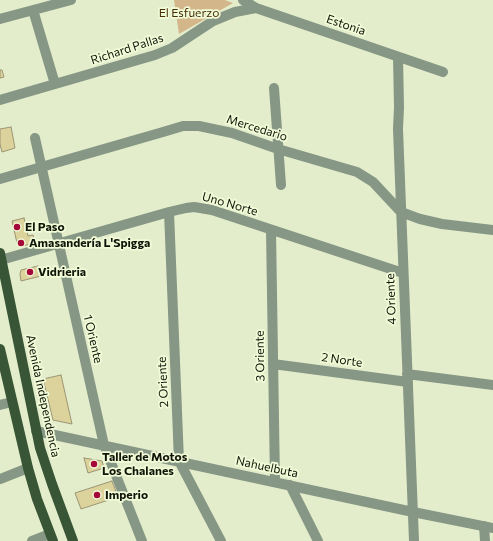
<!DOCTYPE html>
<html>
<head>
<meta charset="utf-8">
<style>
	body { margin:0 }
	canvas { display:block; background:#e3edcb }
</style>
</head>
<body>
<canvas width="493" height="541"></canvas>
<script>
const g = document.querySelector('canvas').getContext('2d');
g.lineJoin = 'round';
function fillPath(path, color) { g.fillStyle = color; g.fill(path, 'evenodd'); }
const toPath = rows => new Path2D(rows.map(r => 'M' + r).join(''));
function stroke(path, color, width, dash) { g.strokeStyle = color; g.lineWidth = width; g.lineCap = dash ? 'butt' : 'round'; g.setLineDash(dash || []); g.stroke(path); }
function drawText(font, color, halo, rows, align = 'center') {
  g.font = font + ' Commissioner,sans-serif'; g.lineWidth = 3.5; g.setLineDash([]); g.textBaseline = 'middle'; g.strokeStyle = halo; g.fillStyle = color; for (const [text, x, y, turn = 0] of rows) {
    g.save(); g.translate(x, y); g.rotate((+turn || 0) * Math.PI / 180); g.textAlign = isNaN(turn) ? turn : align; if (halo) g.strokeText(text, 0, 0); g.fillText(text, 0, 0); g.restore();
  }
}
fillPath(toPath([
	[174,0,225,0,233,3,179,34]
]), '#d3b689');
const building = toPath([
	[0,70,2,70,4,77,0,78,0,70],
	[11,127,15,148,2,152,0,144,0,129,11,127],
	[24,218,28,236,33,235,35,243,22,246,17,243,12,221,24,218],
	[38,266,41,276,21,281,20,274,21,270,38,266],
	[61,375,72,424,53,420,43,379,61,375],
	[84,458,102,461,104,468,88,473,84,458],
	[112,481,118,497,81,509,75,493,112,481]
]);
fillPath(building, '#dcd29b');
stroke(building, '#9b9574', 1);
stroke(toPath([
	[243,0,256,8,443,72],
	[33,10,55,84],
	[0,19,71,0],
	[398,57,399,107,398,129,414,541],
	[274,88,281,185],
	[0,100,155,55,172,48,213,21,235,12,256,8],
	[35,138,104,445,142,541],
	[0,179,163,132,183,126,199,126,232,133,278,149,357,172,373,182,401,212,420,219,442,224,493,230],
	[169,212,179,461,221,541],
	[271,230,275,482],
	[1,260,169,212,186,208,194,207,212,210,403,273],
	[273,364,408,382],
	[407,374,493,385],
	[0,405,12,402],
	[36,431,413,512,493,528],
	[0,479,28,468],
	[290,485,318,541],
	[484,526,485,541],
	[32,541,50,534]
]), '#879785', 10);
stroke(toPath([
	[0,253,40,448,52,484,73,541],
	[0,349,28,468,37,499,53,541]
]), '#385535', 10);
for (const [x, y, r, color] of [
	[17,227,4,"#a40738"],
	[21,243,4,"#a40738"],
	[30,272,4,"#a40738"],
	[94,464,4,"#a40738"],
	[97,495,4,"#a40738"]
]) { const dot = new Path2D(); dot.arc(x, y, r, 0, 2 * Math.PI); g.fillStyle = color; g.fill(dot); stroke(dot, '#f1fbd8', 1.5); }
drawText('12px', '#452f07', '#f1fbd8', [
	["El Esfuerzo",189,13]
]);
drawText('12px', '#111408', '#f1fbd8', [
	["Estonia",346,25,19],
	["Richard Pallas",127,49,-18],
	["Mercedario",257,128,17],
	["Uno Norte",230,204,16],
	["4 Oriente",391,299,-92],
	["1 Oriente",93,339,77],
	["3 Oriente",260,356,-91],
	["2 Norte",342,360,8],
	["2 Oriente",163,382,-93],
	["Avenida Independencia",43,396,78],
	["Nahuelbuta",267,467,12]
]);
drawText('bold 12px', '#111408', '#f1fbd8', [
	["El Paso",25,227],
	["Amasandería L'Spigga",29,243],
	["Vidrieria",38,272],
	["Taller de Motos",102,457],
	["Los Chalanes",102,471],
	["Imperio",105,495]
], 'left');
</script>
</body>
</html>
